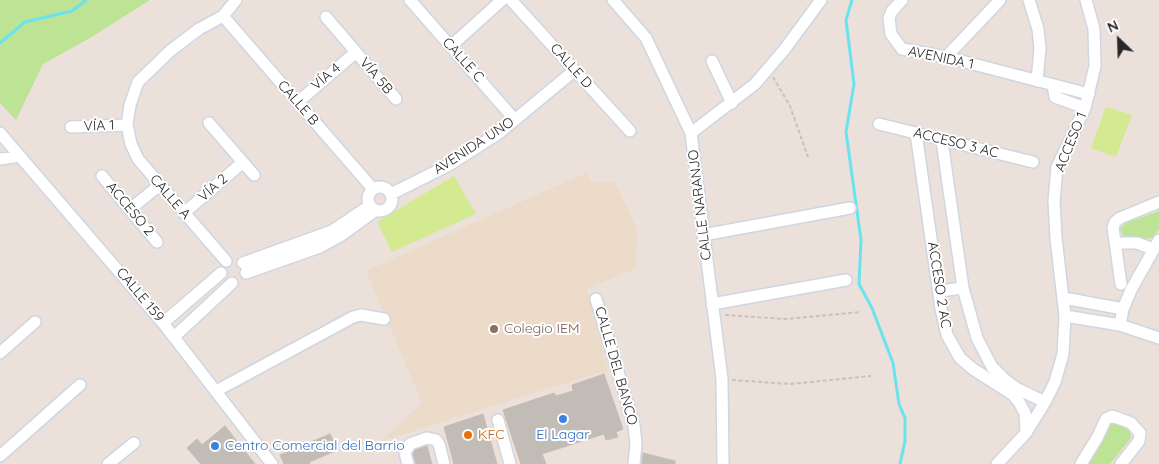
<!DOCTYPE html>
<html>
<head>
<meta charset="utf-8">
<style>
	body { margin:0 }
	#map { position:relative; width:1159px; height:464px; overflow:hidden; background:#ebe0da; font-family:Quicksand,sans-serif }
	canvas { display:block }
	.north { position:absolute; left:1094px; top:15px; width:50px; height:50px; -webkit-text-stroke:4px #fff; paint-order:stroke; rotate:336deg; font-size:14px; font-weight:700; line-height:20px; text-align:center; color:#282828 }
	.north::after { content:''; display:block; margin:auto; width:18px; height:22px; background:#282828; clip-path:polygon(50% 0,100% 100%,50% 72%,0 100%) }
</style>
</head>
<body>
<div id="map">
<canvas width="1159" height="464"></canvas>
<div class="north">N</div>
</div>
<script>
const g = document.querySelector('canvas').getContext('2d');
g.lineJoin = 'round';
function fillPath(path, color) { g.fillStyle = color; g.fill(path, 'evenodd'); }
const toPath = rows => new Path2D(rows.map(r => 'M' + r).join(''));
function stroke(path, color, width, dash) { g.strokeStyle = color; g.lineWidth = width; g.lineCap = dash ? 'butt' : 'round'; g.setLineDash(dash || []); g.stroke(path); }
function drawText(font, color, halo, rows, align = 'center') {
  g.font = font + ' Quicksand,sans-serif'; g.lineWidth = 4; g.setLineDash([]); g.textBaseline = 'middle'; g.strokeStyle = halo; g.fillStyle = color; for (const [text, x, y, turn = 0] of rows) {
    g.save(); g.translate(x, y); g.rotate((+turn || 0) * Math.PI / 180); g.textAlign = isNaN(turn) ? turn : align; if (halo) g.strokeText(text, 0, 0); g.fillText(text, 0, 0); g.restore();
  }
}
fillPath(toPath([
	[588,172,590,182,615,182,637,229,636,268,587,289,608,370,381,441,422,403,366,271]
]), '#eddbc9');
fillPath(toPath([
	[0,0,150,0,90,38,43,64,16,120,0,103],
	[1159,211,1159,229,1152,238,1130,240,1124,237,1120,229,1126,223],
	[1115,420,1130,429,1131,438,1110,464,1084,464,1109,424]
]), '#bde395');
fillPath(toPath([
	[1106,107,1132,115,1116,157,1091,148],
	[454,176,476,214,392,252,377,222]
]), '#d4ea91');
stroke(toPath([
	[852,0,846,20,854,84,846,132,861,240,859,284,872,308,893,363,899,404,905,418,905,441,900,464],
	[0,43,25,22,72,11,86,0]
]), '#6be3ef', 3);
const building = toPath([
	[604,374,623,429,616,432,618,437,606,440,604,434,542,454,546,464,521,464,503,410,554,393,556,396,573,391,572,385,604,374],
	[483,414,497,464,454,464,444,427,483,414],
	[225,426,255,464,201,464,187,448,197,439,202,445,225,426],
	[330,434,338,450,309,462,310,464,284,464,280,455,330,434],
	[427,446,432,464,416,464,413,454,415,450,427,446],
	[643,453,675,461,675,464,642,464,643,453]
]);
fillPath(building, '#c2bcb6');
stroke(building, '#c6bcb4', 1);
const minor = toPath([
	[410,0,515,120],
	[511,0,630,131],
	[613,0,646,38,691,133,722,379,723,464],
	[902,0,892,11,889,18,891,34,902,49,946,57,1089,94],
	[1029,0,1038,29,1040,48,1037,81],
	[223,16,373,189],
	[326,17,396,99],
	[451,46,502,0],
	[946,57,1000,0],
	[712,61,732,103],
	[1053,85,1055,97,1085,108],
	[298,102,355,53],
	[209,123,254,175],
	[879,124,1033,162],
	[71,127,127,125],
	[0,133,163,323,272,464],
	[691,133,755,84,784,50,821,0],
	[916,133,941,309,947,335,960,358,973,369,1012,394,1019,402,1025,413,1026,431],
	[942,141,963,288,977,338,992,367,1005,380,1016,388,1045,402],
	[0,159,20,156],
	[102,176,157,242],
	'368 199a12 12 0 1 1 24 0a12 12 0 1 1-24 0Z',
	[391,194,449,165,499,133,575,70],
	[130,209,160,185],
	[184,213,242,163],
	[703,235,850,208],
	[1115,243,1137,243,1153,249],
	[226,261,138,159,131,144,127,125,130,105,138,82,170,51,199,29,223,16,236,0],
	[243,263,332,231,369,206],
	[246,273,320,247,340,236,376,210],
	[1121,284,1113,228,1115,222,1120,218,1159,202],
	[939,291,963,288],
	[1064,298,1123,309],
	[596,299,634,425,636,444,634,464],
	[712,304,846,280],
	[1065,316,1120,325,1159,338],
	[163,323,221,273],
	[1120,325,1123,309,1131,290,1159,240],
	[174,337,232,283],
	[0,353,35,322],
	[216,391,353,317,361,315,384,319],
	[498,420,510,464],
	[0,456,80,385],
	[108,464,134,443],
	[408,464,405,453,410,444,427,438,436,440,439,444,444,464],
	[997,464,1026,433,1045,402,1055,382,1063,354,1065,316,1056,238,1054,201,1057,167,1085,108,1095,66,1094,29,1086,0],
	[1081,464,1097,438,1106,419,1112,416,1131,423,1140,433,1139,441,1121,464]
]);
stroke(minor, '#cfd6e2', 14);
stroke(toPath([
	[773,77,790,106,808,157],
	[725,315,786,319,861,312],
	[732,380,790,384,871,376]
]), '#c3c3c3', 2, [4, 2.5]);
stroke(minor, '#fff', 11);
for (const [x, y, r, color] of [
	[494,329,5,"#8d6e63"],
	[563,419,5,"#3f7fe0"],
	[468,435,5,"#e8710a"],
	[215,446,5,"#3f7fe0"]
]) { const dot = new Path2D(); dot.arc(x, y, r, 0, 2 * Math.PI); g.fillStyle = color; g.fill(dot); stroke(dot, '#fff', 2); }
drawText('14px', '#282828', '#fff', [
	["AVENIDA 1",941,58,12],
	["CALLE C",463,60,48],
	["CALLE D",571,66,48],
	["VÍA 5B",376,76,49],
	["VÍA 4",326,77,-40],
	["CALLE B",298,103,49],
	["VÍA 1",99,126,-2],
	["ACCESO 1",1071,142,-68],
	["ACCESO 3 AC",956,143,14],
	["AVENIDA UNO",474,146,-33],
	["VÍA 2",213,188,-41],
	["CALLE A",170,197,49],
	["CALLE NARANJO",700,205,-97],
	["ACCESO 2",130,209,50],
	["ACCESO 2 AC",939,285,81],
	["CALLE 159",140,295,50],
	["CALLE DEL BANCO",616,366,74]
]);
drawText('14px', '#785e54', '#fff', [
	["Colegio IEM",504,329]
], 'left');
drawText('14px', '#c56008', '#fff', [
	["KFC",478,435]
], 'left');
drawText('14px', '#366cbe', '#fff', [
	["El Lagar",563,435],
	["Centro Comercial del Barrio",225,446,"left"]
]);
</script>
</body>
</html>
